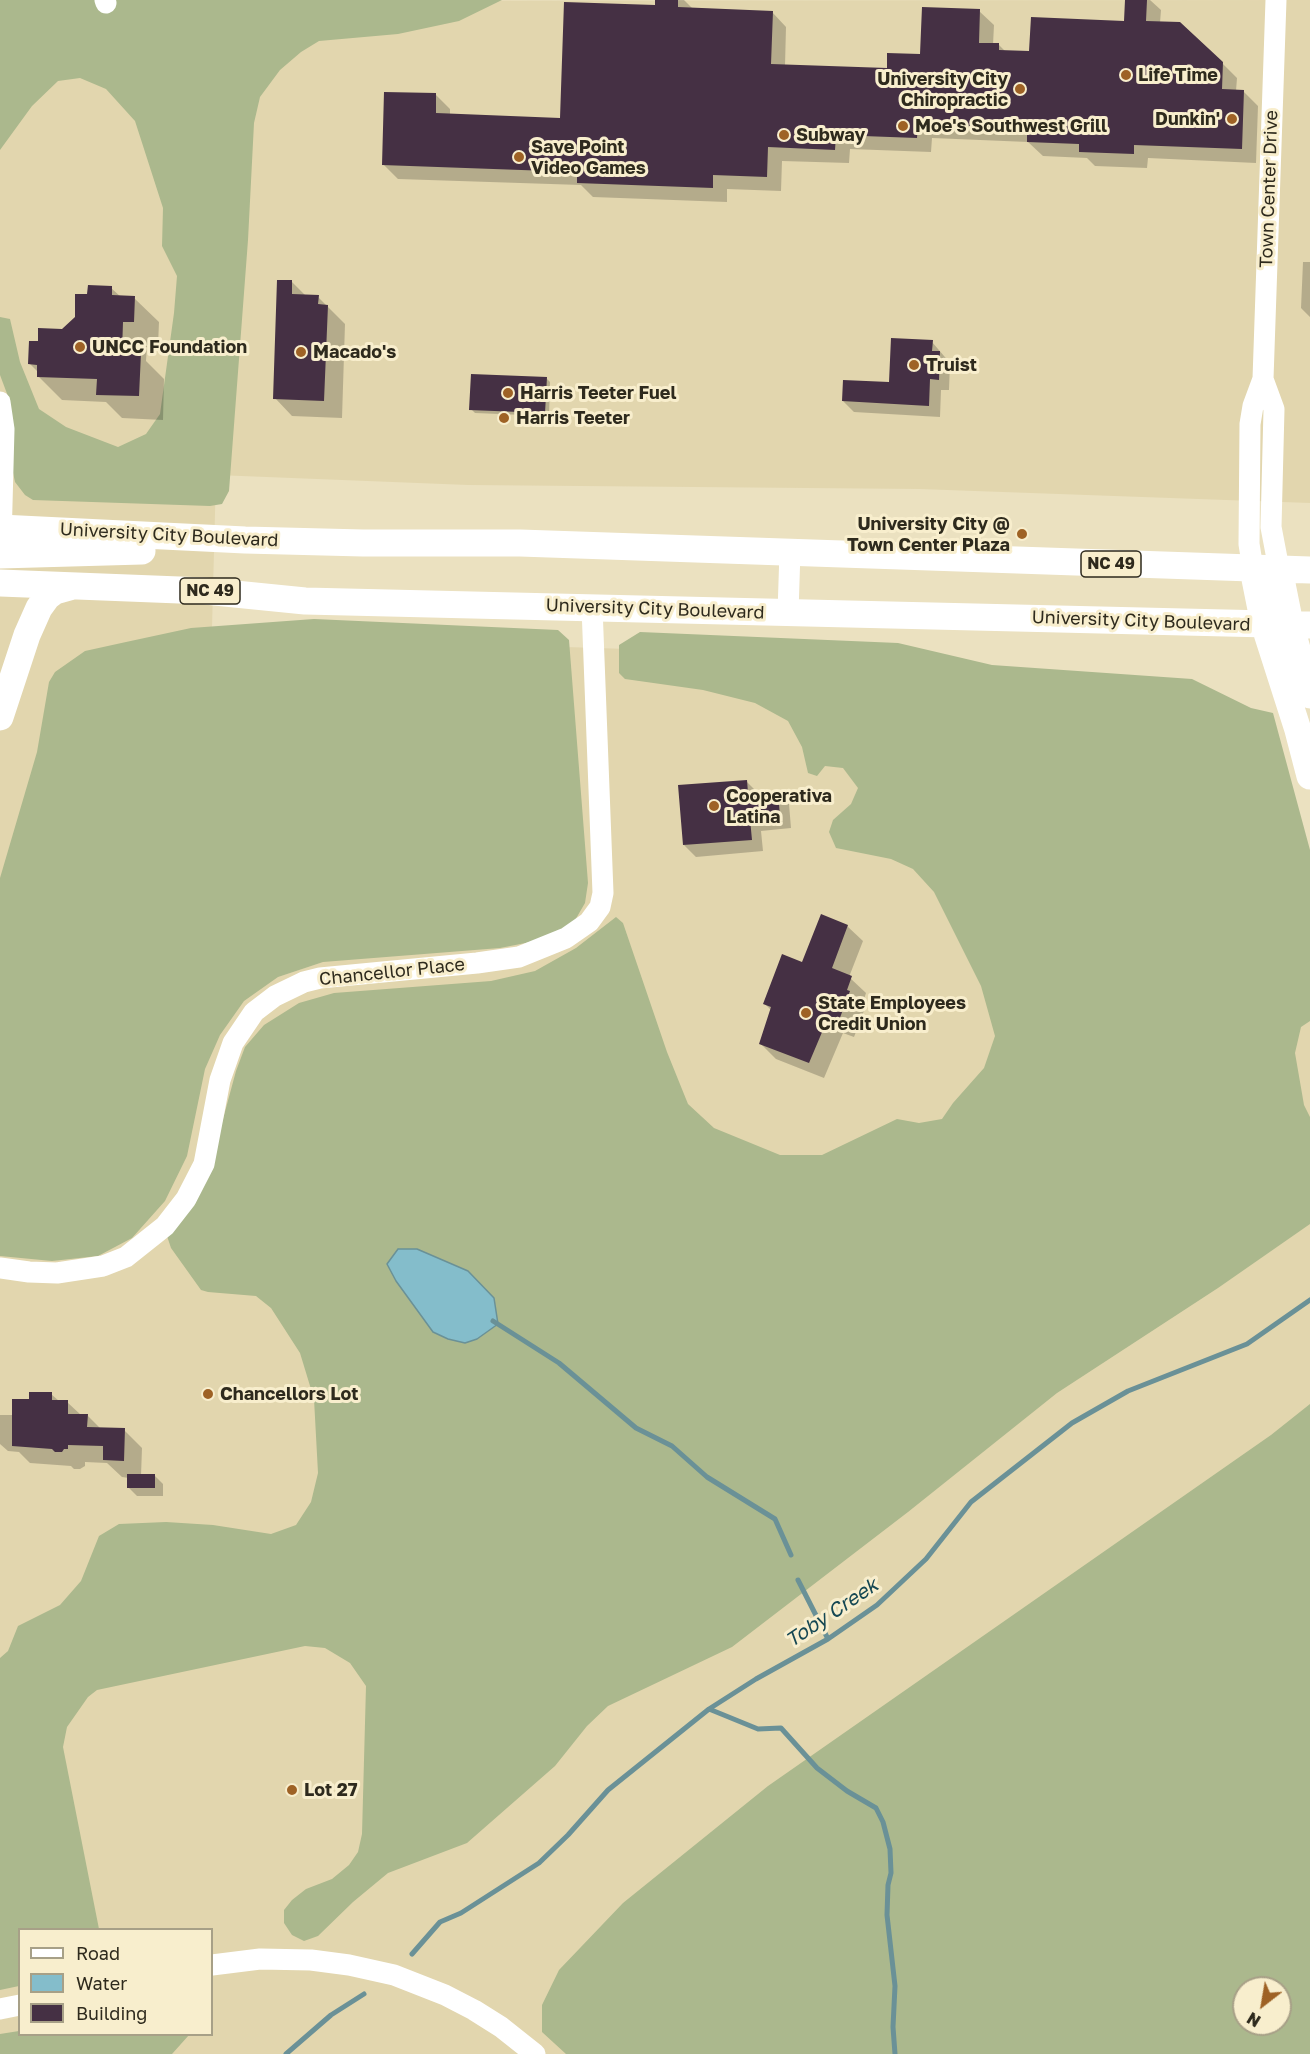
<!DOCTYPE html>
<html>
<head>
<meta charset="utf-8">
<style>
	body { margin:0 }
	#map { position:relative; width:1310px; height:2054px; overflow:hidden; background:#ebe1c0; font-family:"Golos Text",sans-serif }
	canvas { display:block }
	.legend { position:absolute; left:18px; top:1928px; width:195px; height:108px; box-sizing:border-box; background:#f8eecd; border:2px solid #a7a087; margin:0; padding:8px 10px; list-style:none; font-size:18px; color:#2e2a1d }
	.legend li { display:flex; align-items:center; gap:12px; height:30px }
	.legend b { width:30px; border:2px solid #a7a087 }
	.north { position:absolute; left:1232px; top:1976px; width:60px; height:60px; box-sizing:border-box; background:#f8eecd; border:2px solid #a7a087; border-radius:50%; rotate:211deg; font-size:16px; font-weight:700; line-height:24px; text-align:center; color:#2e2a1d }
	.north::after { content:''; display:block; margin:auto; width:21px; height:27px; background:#9e6225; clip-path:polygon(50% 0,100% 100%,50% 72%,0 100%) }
</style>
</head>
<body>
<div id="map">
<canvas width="1310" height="2054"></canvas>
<ul class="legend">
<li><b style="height:8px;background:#fff"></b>Road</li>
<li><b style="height:16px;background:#84bdcb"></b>Water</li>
<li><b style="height:16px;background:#453044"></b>Building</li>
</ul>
<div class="north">N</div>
</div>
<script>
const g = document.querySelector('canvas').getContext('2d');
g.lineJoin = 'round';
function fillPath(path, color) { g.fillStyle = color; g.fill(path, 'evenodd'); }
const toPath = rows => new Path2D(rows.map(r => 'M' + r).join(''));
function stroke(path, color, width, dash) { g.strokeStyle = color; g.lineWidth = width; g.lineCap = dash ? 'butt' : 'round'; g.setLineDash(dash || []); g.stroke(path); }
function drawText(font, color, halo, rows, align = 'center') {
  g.font = font + ' "Golos Text",sans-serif'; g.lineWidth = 6; g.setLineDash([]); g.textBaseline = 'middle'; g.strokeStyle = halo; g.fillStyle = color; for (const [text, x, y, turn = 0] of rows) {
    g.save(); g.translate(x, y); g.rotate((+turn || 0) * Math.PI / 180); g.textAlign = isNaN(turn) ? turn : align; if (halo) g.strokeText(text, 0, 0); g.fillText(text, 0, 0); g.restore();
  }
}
fillPath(toPath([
	[1310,0,1310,503,919,489,468,485,216,475,212,628,534,646,690,651,1310,890,1310,2054,0,2054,0,1],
	[20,1930,212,1930,212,2034,20,2034],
	[1244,1988,1280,1988,1280,2024,1244,2024]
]), '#e2d6ae');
fillPath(toPath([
	[0,0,502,0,459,21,398,34,319,41,301,52,280,70,260,97,254,123,248,240,229,491,222,504,210,506,33,500,25,495,15,482,11,463,9,399,0,375,0,317,10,319,20,362,39,409,66,427,118,447,146,434,160,414,174,313,177,276,162,246,163,208,135,121,106,89,80,78,58,81,32,106,0,150],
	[314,619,558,630,569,640,588,883,585,903,574,922,551,938,500,948,323,962,278,977,244,1001,220,1035,205,1069,187,1156,165,1201,132,1238,98,1256,52,1261,0,1256,0,878,37,752,49,682,55,672,85,651,126,642,191,628],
	[640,632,898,643,992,665,1192,679,1251,708,1273,713,1310,850,1310,1021,1301,1027,1295,1053,1304,1105,1310,1117,1310,1224,1218,1288,1057,1393,908,1512,732,1647,608,1706,587,1726,555,1766,467,1843,388,1873,353,1902,318,1936,304,1941,292,1935,284,1923,284,1910,292,1900,306,1889,332,1879,349,1865,358,1852,362,1834,366,1686,350,1663,325,1648,305,1646,97,1690,88,1697,67,1727,63,1747,99,1929,20,1930,19,1986,0,1990,0,1658,8,1651,18,1626,60,1605,81,1581,99,1536,119,1524,166,1522,213,1525,271,1534,296,1525,311,1502,318,1473,314,1399,300,1353,271,1308,256,1296,208,1292,201,1290,171,1248,167,1236,213,1156,236,1071,245,1047,264,1025,299,1003,334,993,491,981,535,971,576,948,616,917,623,923,667,1052,688,1104,714,1128,780,1155,822,1155,897,1119,919,1123,942,1119,953,1103,984,1068,995,1036,981,986,934,892,913,869,891,859,836,848,829,832,833,820,851,804,858,788,843,768,825,766,817,776,808,773,802,747,788,721,755,703,703,690,625,679,619,673,619,645],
	[1310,1404,1310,2054,566,2054,542,2032,542,2005,559,1970,623,1903,768,1786,1271,1435],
	[1244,1988,1280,1988,1280,2024,1244,2024],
	[19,2031,20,2034,189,2035,172,2054,0,2054,0,2034]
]), '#abb88d');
const water = toPath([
	[398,1249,417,1249,468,1271,494,1298,498,1324,477,1339,465,1343,448,1339,433,1332,396,1281,387,1264,398,1249]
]);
fillPath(water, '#84bdcb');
stroke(water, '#6a9197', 1.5);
fillPath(toPath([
	[656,0,684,0,692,8,772,12,786,27,785,66,888,70,922,56,979,11,994,25,993,45,999,45,1006,52,1031,53,1125,22,1126,0,1150,0,1161,10,1160,23,1222,63,1237,78,1236,91,1243,91,1258,106,1256,163,1148,158,1147,168,1095,166,1087,158,1043,156,1028,142,932,138,931,152,850,149,849,163,782,161,781,191,727,189,727,202,593,197,581,185,398,179,383,164,436,95,450,109,450,115,561,119,656,7],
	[1303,262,1310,262,1310,317,1301,308],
	[292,282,306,296,318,297,345,324,342,418,292,416,275,398],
	[111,288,121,297,134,298,159,322,158,346,147,345,146,361,164,379,163,420,122,418,106,402,62,400,38,376,38,372,30,364,39,342,63,331,76,318,89,296],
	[932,342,950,363,949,390,941,390,940,417,854,412,843,401,890,383],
	[546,378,550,382,549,416,475,413,471,409],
	[746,781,758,793,777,792,789,804,791,828,761,831,763,851,696,857,684,845],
	[847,926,863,941,849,977,866,993,862,1005,865,1008,854,1037,843,1033,824,1078,776,1059,761,1044,772,1011,765,1004,803,964],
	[51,1394,59,1401,67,1402,81,1415,87,1415,101,1429,124,1430,142,1448,141,1476,155,1476,163,1484,163,1496,137,1496,129,1488,129,1478,122,1477,107,1463,85,1462,85,1466,80,1469,74,1469,71,1466,30,1463,19,1452,8,1451,0,1444,0,1415,14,1415,30,1401]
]), '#0003');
stroke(toPath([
	[493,1321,559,1363,636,1428,672,1446,707,1477,775,1519,791,1555],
	[798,1580,828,1639],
	[709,1709,758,1729,781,1728,817,1768,847,1791,876,1808,883,1822,890,1849,891,1873,888,1885,887,1915,895,1986,893,2027,895,2054],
	[412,1954,440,1922,461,1913,539,1863,568,1835,608,1790,709,1709,756,1679,828,1639,877,1605,926,1559,971,1502,1072,1423,1128,1391,1247,1344,1310,1300],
	[286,2054,331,2015,364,1994]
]), '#6a9197', 5);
fillPath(toPath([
	[655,0,678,0,678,7,773,11,771,64,887,68,887,53,920,54,922,7,980,9,979,43,999,43,999,50,1029,51,1031,17,1124,21,1125,0,1147,0,1146,21,1180,22,1223,62,1222,89,1244,90,1242,149,1134,145,1134,154,1079,152,1079,144,1027,142,1027,128,918,124,917,138,836,135,835,150,768,147,767,177,713,175,713,188,577,183,577,172,382,165,384,92,436,93,436,113,560,118,564,2,655,5],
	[277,280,292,280,292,294,319,295,318,304,328,305,324,401,273,399],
	[88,285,112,286,112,295,135,296,134,322,123,322,122,352,141,353,139,396,96,395,97,379,37,377,37,365,28,364,29,341,38,341,38,328,62,329,75,317,75,294,87,294],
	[891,338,933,340,932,351,940,351,939,380,930,379,929,406,842,401,843,380,889,382],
	[471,374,547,377,545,413,469,410],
	[747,780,748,793,778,791,780,817,750,819,752,840,683,845,678,785],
	[821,914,848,925,832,968,852,976,847,990,850,991,838,1023,828,1018,809,1063,759,1044,771,1007,763,1004,782,954,802,962],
	[29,1392,52,1392,52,1400,68,1400,68,1414,88,1414,87,1427,125,1428,124,1461,103,1460,103,1446,68,1445,68,1449,64,1449,62,1452,55,1452,52,1449,12,1446,12,1399,29,1399],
	[127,1474,155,1474,155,1488,127,1488]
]), '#453044');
stroke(toPath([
	[105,0,106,3],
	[1263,379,1276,0],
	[0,402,4,429,1,542],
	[1253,569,1249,544,1250,424,1253,406,1263,379,1274,409,1271,527,1279,569],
	[788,613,790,551],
	[0,1268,29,1272,57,1273,103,1266,126,1257,165,1226,186,1199,204,1164,220,1080,233,1043,254,1012,275,996,304,982,320,978,477,963,519,957,566,938,589,922,600,907,603,893,592,607],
	[212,1965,260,1959,311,1960,349,1965,394,1975,445,1995,474,2010,501,2027,535,2054],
	[0,2009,20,2005]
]), '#fff', 21);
stroke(toPath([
	[0,528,245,540,363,543,520,543,1310,570],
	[0,555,142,551],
	[1253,569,1264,624,1298,730,1310,776],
	[1279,569,1290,624,1310,695],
	[0,583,205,591,305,601,1310,625],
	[0,717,27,635,39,608,47,597,55,591,73,586]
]), '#fff', 27);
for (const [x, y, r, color] of [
	[1126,75,6,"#9e6225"],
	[1020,89,6,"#9e6225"],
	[1232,119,6,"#9e6225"],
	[903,126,6,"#9e6225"],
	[784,135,6,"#9e6225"],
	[519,157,6,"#9e6225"],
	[80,347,6,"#9e6225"],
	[301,352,6,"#9e6225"],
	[914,365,6,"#9e6225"],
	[508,393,6,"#9e6225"],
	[504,418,6,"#9e6225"],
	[1022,534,6,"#9e6225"],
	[714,806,6,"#9e6225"],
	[806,1013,6,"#9e6225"],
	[208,1394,6,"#9e6225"],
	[292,1790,6,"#9e6225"]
]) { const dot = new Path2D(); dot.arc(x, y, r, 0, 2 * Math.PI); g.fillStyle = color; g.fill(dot); stroke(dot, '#f8eecd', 2); }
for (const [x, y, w] of [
	[1111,564,60],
	[210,591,60]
]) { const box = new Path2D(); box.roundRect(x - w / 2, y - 13, w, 26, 4.5); g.fillStyle = '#f8eecd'; g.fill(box); stroke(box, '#2e2a1d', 1.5); }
drawText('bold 16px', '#2e2a1d', null, [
	["NC 49",1111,564],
	["NC 49",210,591]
]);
drawText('bold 18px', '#2e2a1d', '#f8eecd', [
	["Life Time",1138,75],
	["University City",1008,79,"right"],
	["Chiropractic",1008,100,"right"],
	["Dunkin'",1220,119,"right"],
	["Moe's Southwest Grill",915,126],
	["Subway",796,135],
	["Save Point",531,147],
	["Video Games",531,168],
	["UNCC Foundation",92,347],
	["Macado's",313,352],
	["Truist",926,365],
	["Harris Teeter Fuel",520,393],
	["Harris Teeter",516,418],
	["University City @",1010,524,"right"],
	["Town Center Plaza",1010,545,"right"],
	["Cooperativa",726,796],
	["Latina",726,817],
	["State Employees",818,1003],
	["Credit Union",818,1024],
	["Chancellors Lot",220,1394],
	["Lot 27",304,1790]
], 'left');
drawText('18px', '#2e2a1d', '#f8eecd', [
	["Town Center Drive",1269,189,-88],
	["University City Boulevard",169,535,3],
	["University City Boulevard",655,609,2],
	["University City Boulevard",1141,621,2],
	["Chancellor Place",392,972,-6]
]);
drawText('italic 20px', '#164853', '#f8eecd', [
	["Toby Creek",832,1613,-34]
]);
</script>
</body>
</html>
